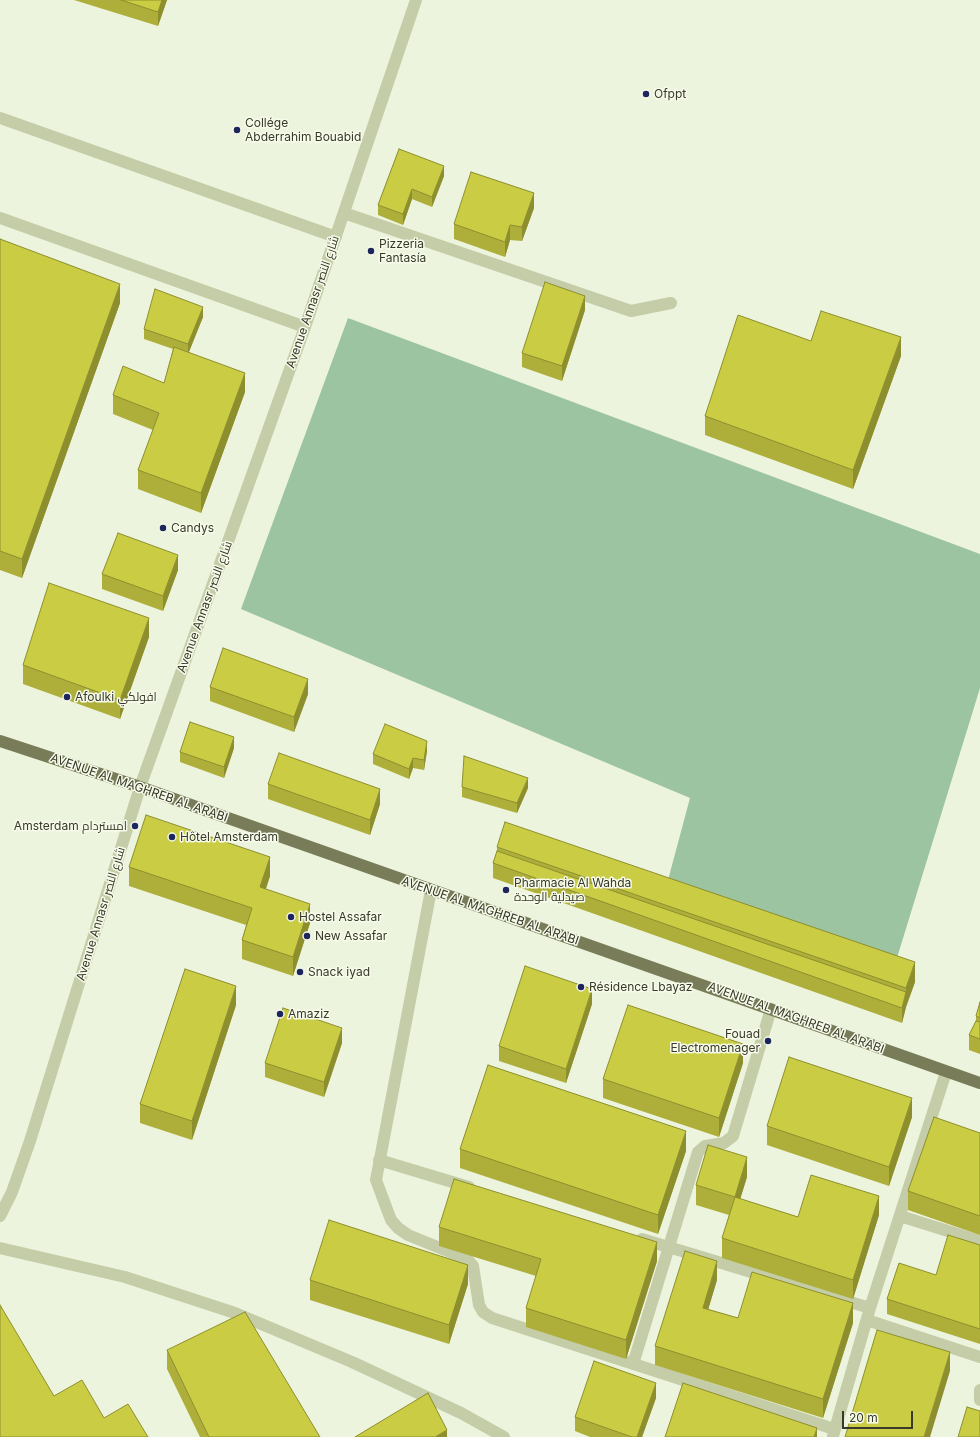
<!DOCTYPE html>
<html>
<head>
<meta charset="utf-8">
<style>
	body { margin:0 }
	#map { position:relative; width:980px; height:1437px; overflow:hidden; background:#edf4dd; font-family:Inter,sans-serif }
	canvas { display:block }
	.scale { position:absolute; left:842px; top:1411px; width:71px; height:18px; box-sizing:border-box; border:2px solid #383929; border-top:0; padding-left:5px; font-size:12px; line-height:14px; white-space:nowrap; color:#383929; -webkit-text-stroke:3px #f6fbea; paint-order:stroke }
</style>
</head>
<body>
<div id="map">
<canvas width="980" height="1437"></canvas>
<div class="scale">20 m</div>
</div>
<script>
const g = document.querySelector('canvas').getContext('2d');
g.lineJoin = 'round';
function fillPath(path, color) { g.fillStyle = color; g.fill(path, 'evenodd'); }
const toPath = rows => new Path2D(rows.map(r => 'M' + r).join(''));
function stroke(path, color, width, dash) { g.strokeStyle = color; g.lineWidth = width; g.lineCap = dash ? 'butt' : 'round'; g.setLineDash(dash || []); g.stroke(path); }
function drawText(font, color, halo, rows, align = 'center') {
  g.font = font + ' Inter,Cairo,sans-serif'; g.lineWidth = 3; g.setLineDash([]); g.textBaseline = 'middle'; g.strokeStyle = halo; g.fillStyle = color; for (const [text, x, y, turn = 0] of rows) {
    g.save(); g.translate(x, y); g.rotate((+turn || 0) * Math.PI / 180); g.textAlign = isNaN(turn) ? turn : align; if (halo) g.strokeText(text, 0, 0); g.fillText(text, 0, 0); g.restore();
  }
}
fillPath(toPath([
	[348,318,980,554,980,688,892,974,664,895,690,798,241,609]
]), '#9cc4a0');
stroke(toPath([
	[0,118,336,237],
	[344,213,631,311,671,303],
	[0,218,305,327],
	[431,890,376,1180,391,1220,398,1228,408,1235,467,1259,473,1266,479,1305,483,1312,492,1318,834,1429],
	[379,1160,469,1187],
	[0,1216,12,1192,30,1141,140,787,305,327,416,0],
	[900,1216,980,1241],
	[642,1239,870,1308],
	[0,1248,125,1277,235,1313,352,1362,461,1413,504,1437],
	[867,1320,980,1357],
	[633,1364,698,1152,705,1146,724,1143,733,1136,771,1009],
	[980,1390,980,1400],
	[833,1436,870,1308,946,1072]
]), '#c4cda8', 12);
stroke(toPath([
	[0,741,140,787,980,1083]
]), '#787c59', 12);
fillPath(toPath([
	[74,0,167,0,158,26],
	[399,149,444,176,432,207,412,199,403,225,378,215,378,205],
	[534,208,522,241,510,240,505,257,454,239,454,224],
	[0,239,120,303,22,578,0,570],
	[585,310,562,381,522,367,522,353],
	[203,317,189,352,245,392,201,513,138,489,138,470,153,430,113,414,113,395,164,383,173,349,144,339,144,329],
	[901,356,853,489,705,435,705,416],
	[178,570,163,611,102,589,102,574],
	[149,637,120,719,23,684,23,665],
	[210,687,308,694,294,732,210,701],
	[234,748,224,778,180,762,180,752],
	[427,751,424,770,413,768,409,779,373,764,373,754],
	[268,784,380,804,370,835,268,799],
	[462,787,528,788,517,813,462,797],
	[497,847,915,982,906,1007,902,1023,493,878,493,863,497,851],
	[129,867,270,876,266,889,310,923,293,976,242,959,242,940,246,925,129,886],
	[980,1002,980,1054,969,1050,969,1035,976,1021,976,1016],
	[592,1004,566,1083,499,1061,499,1046],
	[236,1005,192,1140,140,1123,140,1104],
	[342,1043,324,1097,265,1077,265,1063],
	[743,1063,719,1137,603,1098,603,1079],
	[912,1117,889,1186,767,1145,767,1126],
	[980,1133,980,1235,908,1210,908,1191],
	[460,1149,686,1151,658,1234,460,1168],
	[747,1177,740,1199,798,1217,879,1215,853,1299,722,1258,722,1238,729,1215,696,1205,696,1185],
	[439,1227,657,1261,626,1359,526,1327,526,1308,536,1276,439,1246],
	[980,1245,980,1344,887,1314,887,1299,936,1275],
	[310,1280,468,1284,449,1344,310,1300],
	[717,1280,708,1309,738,1318,853,1323,823,1418,655,1365,655,1346],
	[167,1350,320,1437,200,1437,167,1369],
	[656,1398,642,1437,590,1437,575,1431,575,1417]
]), '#aeaf3a');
fillPath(toPath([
	[162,0,167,0,158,26,158,12],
	[444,166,444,176,432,207,432,197],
	[412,189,412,199,403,225,403,214],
	[534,193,534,208,522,241,522,227],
	[510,225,510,240,505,257,505,242],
	[120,284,120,303,22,578,22,559],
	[585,296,585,310,562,381,562,366],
	[203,307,203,317,188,354,188,344],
	[901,337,901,356,853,489,853,470],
	[245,373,245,392,201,513,201,493],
	[178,555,178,570,163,611,163,596],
	[149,618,149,637,120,719,120,700],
	[308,679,308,694,294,732,294,717],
	[234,737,234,748,224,778,224,767],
	[427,741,427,751,424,770,424,760],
	[413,758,413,768,409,779,409,769],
	[528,778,528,788,517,813,517,803],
	[380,789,380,804,370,835,370,820],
	[270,857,270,876,260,906,260,887],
	[310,904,310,923,293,976,293,957],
	[915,962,915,982,906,1007,902,1023,902,1008,906,992,906,988],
	[236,986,236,1005,192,1140,192,1121],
	[592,989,592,1004,566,1083,566,1069],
	[342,1028,342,1043,324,1097,324,1082],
	[743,1044,743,1063,719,1137,719,1118],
	[912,1098,912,1117,889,1186,889,1167],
	[686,1131,686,1151,658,1234,658,1215],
	[747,1157,747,1177,735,1216,735,1197],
	[879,1196,879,1215,853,1299,853,1280],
	[657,1242,657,1261,626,1359,626,1340],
	[717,1261,717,1280,703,1327,703,1308],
	[468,1265,468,1284,449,1344,449,1325],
	[853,1303,853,1323,823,1418,823,1399],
	[950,1352,950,1371,930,1437,924,1437],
	[656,1383,656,1398,642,1437,637,1437],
	[817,1428,817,1437,814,1437],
	[447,1430,447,1437,435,1437]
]), '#8d8f2f');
const building = toPath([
	[121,0,162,0,158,12,121,0],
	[399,149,444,166,432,197,412,189,403,214,378,205,399,149],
	[471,172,534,193,522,227,510,225,505,242,454,224,471,172],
	[0,239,120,284,22,559,0,551,0,239],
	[545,282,585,296,562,366,522,353,545,282],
	[155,289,203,307,188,344,144,329,155,289],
	[821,311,901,337,853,470,705,416,738,315,811,341,821,311],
	[174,347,245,373,201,493,138,470,159,413,113,395,123,366,164,383,174,347],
	[118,533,178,555,163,596,102,574,118,533],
	[49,583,149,618,120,700,23,665,49,583],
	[223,648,308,679,294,717,210,687,223,648],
	[190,722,234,737,224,767,180,752,190,722],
	[385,724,427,741,424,760,413,758,409,769,373,754,385,724],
	[279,753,380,789,370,820,268,784,279,753],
	[464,756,528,778,517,803,462,787,464,756],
	[146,815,270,857,260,887,310,904,293,957,242,940,252,908,129,867,146,815],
	[505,822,915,962,906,988,497,847,505,822],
	[497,851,906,992,902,1008,493,863,497,851],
	[525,966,592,989,566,1069,499,1046,525,966],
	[185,969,236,986,192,1121,140,1104,185,969],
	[980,1002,980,1018,976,1016,980,1002],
	[628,1005,743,1044,719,1118,603,1079,628,1005],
	[283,1008,342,1028,324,1082,265,1063,283,1008],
	[976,1021,980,1022,980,1039,969,1035,976,1021],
	[789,1057,912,1098,889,1167,767,1126,789,1057],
	[488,1065,686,1131,658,1215,460,1149,488,1065],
	[934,1117,980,1133,980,1216,908,1191,934,1117],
	[708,1145,747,1157,735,1197,798,1217,811,1175,879,1196,853,1280,722,1238,735,1197,696,1185,708,1145],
	[454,1179,657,1242,626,1340,526,1308,541,1259,439,1227,454,1179],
	[329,1220,468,1265,449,1325,310,1280,329,1220],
	[948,1235,980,1245,980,1329,887,1299,899,1263,936,1275,948,1235],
	[685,1251,717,1261,703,1308,738,1318,752,1272,853,1303,823,1399,655,1346,685,1251],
	[0,1305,54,1396,82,1380,104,1418,128,1404,148,1437,0,1437,0,1305],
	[245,1312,320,1437,209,1437,167,1350,245,1312],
	[877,1330,950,1352,924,1437,845,1437,877,1330],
	[594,1361,656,1383,637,1437,632,1437,575,1417,594,1361],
	[683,1383,817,1428,814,1437,665,1437,683,1383],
	[428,1393,447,1430,435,1437,355,1437,428,1393],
	[967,1407,980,1411,980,1437,958,1437,967,1407]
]);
fillPath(building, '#cacc43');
stroke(building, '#8d8f2f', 1);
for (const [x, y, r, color] of [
	[646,94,4,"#1c265d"],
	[237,130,4,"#1c265d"],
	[371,251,4,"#1c265d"],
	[163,528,4,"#1c265d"],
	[67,697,4,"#1c265d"],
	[135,826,4,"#1c265d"],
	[172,837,4,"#1c265d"],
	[506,890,4,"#1c265d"],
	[291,917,4,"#1c265d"],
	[307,936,4,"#1c265d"],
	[300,972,4,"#1c265d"],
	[581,987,4,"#1c265d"],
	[280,1014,4,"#1c265d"],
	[768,1041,4,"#1c265d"]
]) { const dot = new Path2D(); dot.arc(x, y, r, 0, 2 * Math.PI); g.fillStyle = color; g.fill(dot); stroke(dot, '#f6fbea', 1.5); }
drawText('12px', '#383929', '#f6fbea', [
	["Ofppt",654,94],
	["Collége",245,123],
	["Abderrahim Bouabid",245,137],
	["Pizzeria",379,244],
	["Fantasía",379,258],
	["Candys",171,528],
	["Afoulki افولكي",75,697],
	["Amsterdam امستردام",127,826,"right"],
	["Hôtel Amsterdam",180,837],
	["Pharmacie Al Wahda",514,883],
	["صيدلية الوحدة",514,897],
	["Hostel Assafar",299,917],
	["New Assafar",315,936],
	["Snack iyad",308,972],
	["Résidence Lbayaz",589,987],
	["Amaziz",288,1014],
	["Fouad",760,1034,"right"],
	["Electromenager",760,1048,"right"]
], 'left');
drawText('12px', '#383929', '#f6fbea', [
	["Avenue Annasr شارع النصر",313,302,-71],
	["Avenue Annasr شارع النصر",205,607,-70],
	["AVENUE AL MAGHREB AL ARABI",139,788,19],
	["AVENUE AL MAGHREB AL ARABI",490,911,19],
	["Avenue Annasr شارع النصر",101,914,-73],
	["AVENUE AL MAGHREB AL ARABI",796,1018,20]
]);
</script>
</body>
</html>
